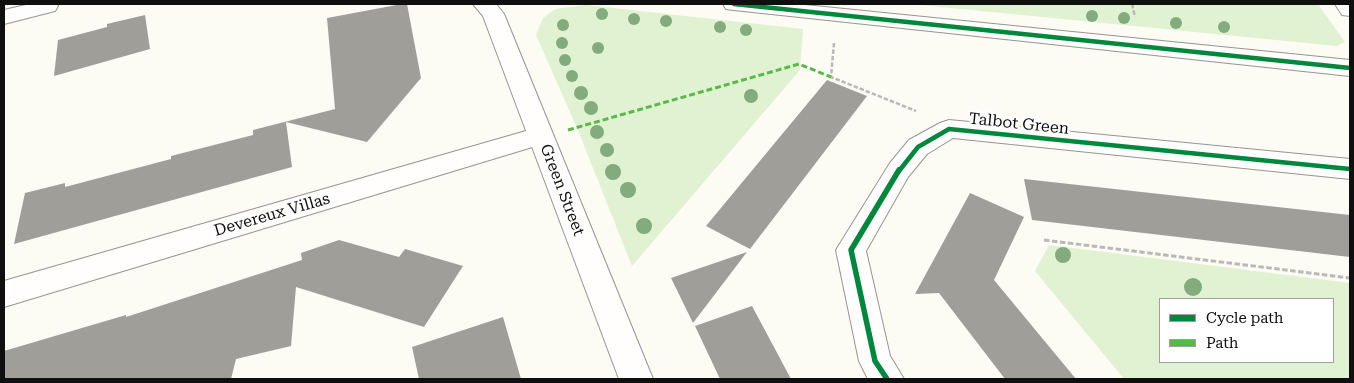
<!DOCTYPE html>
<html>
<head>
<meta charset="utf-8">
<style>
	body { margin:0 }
	#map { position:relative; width:1354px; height:383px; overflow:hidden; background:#fcfbf4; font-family:"Roboto Serif",serif }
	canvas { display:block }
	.frame { position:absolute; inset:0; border:5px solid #0f0f0f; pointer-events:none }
	.legend { position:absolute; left:1159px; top:298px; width:175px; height:65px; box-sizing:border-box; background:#fff; border:1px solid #9f9f9f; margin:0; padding:6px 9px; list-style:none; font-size:15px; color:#0f0f0f }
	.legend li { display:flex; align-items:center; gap:10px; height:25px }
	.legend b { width:25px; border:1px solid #9f9f9f }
</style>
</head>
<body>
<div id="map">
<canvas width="1354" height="383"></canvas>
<div class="frame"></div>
<ul class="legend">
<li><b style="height:6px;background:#00873e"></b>Cycle path</li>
<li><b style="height:6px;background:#58b947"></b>Path</li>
</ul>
</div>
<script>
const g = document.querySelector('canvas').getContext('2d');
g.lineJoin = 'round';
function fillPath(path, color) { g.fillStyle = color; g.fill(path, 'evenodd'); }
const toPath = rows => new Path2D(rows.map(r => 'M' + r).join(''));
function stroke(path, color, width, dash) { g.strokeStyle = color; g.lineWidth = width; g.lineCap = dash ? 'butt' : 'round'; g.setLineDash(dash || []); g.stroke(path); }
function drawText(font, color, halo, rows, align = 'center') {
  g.font = font + ' "Roboto Serif",serif'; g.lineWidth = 5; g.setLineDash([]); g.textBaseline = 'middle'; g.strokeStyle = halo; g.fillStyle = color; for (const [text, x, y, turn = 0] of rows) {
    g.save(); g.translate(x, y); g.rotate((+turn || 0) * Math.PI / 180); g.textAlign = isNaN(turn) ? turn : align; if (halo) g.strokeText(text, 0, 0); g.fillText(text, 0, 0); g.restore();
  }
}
fillPath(toPath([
	[910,4,1318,4,1345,42,1337,46],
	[586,5,803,29,800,70,632,266,577,128,536,35,543,18,555,9],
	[1049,245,1350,283,1350,379,1124,379,1035,271],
	[1160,299,1333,299,1333,362,1160,362]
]), '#e1f2d3');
fillPath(toPath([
	[402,4,407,4,421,78,367,142,286,122,292,167,14,244,25,193,65,183,65,187,171,159,171,156,253,135,253,130,335,109,327,18],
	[145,15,150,49,54,76,58,40,107,27,107,24],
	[827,80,867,96,750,249,706,226],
	[1024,179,1350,215,1350,257,1032,220],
	[970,193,1024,217,994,280,1076,379,1005,379,939,293,915,294],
	[339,240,399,257,405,249,463,266,424,327,296,287,291,346,236,359,231,379,4,379,4,351,126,315,126,317,302,260,301,253],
	[747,252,693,323,671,278],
	[752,306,791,379,720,379,695,326],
	[503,317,521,379,419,379,412,347]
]), '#a09e99');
const minor = toPath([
	[30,4,56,4,58,6,55,11,4,24,4,10,30,4],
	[1335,4,1350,4,1350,16,1342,15,1335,4],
	[949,120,1350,159,1350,179,953,138,927,154,908,177,866,251,890,356,904,379,868,379,859,361,836,250,890,163,909,140,940,123,949,120],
	[540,127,549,130,553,136,549,142,4,307,4,281,540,127]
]);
const tertiary = toPath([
	[473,4,496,4,504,14,653,379,619,379,483,16,473,4],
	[723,4,795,4,1350,60,1350,76,734,10,726,9,723,4]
]);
stroke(minor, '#969592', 2);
stroke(tertiary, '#969592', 2);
stroke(toPath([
	[1132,4,1135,17],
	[834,43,831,77,916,111]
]), '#b9b9b8', 2.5, [4.5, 2]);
stroke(toPath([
	[1044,240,1350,278]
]), '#b9b9b8', 3, [5.5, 2.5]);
fillPath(minor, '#fffefd');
fillPath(tertiary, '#fffefd');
stroke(toPath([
	[568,130,799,64,831,77]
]), '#58b947', 3, [6, 3]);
stroke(toPath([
	[734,4,1350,68],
	[899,171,918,147,949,129,1350,169]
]), '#00873e', 4.5);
stroke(toPath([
	[887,379,875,361,851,250,899,170]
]), '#00873e', 5.5);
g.fillStyle = '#83ab7d';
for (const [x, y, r] of [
	[602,14,6],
	[1092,16,6],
	[1124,18,6],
	[634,19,6],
	[666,21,6],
	[1176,23,6],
	[563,25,6],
	[720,27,6],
	[1224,27,6],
	[746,30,6],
	[562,43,6],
	[598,48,6],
	[565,60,6],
	[572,76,6],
	[581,93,7],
	[751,96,7],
	[591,108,7],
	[597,132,7],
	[607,150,7],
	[613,172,8],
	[628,190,8],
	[644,226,8],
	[1063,255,8],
	[1193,287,9]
]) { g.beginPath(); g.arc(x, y, r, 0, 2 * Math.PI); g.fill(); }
drawText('16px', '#0f0f0f', '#fff', [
	["Talbot Green",1019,124,6],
	["Green Street",562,190,69],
	["Devereux Villas",272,215,-16]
]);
</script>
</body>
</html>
